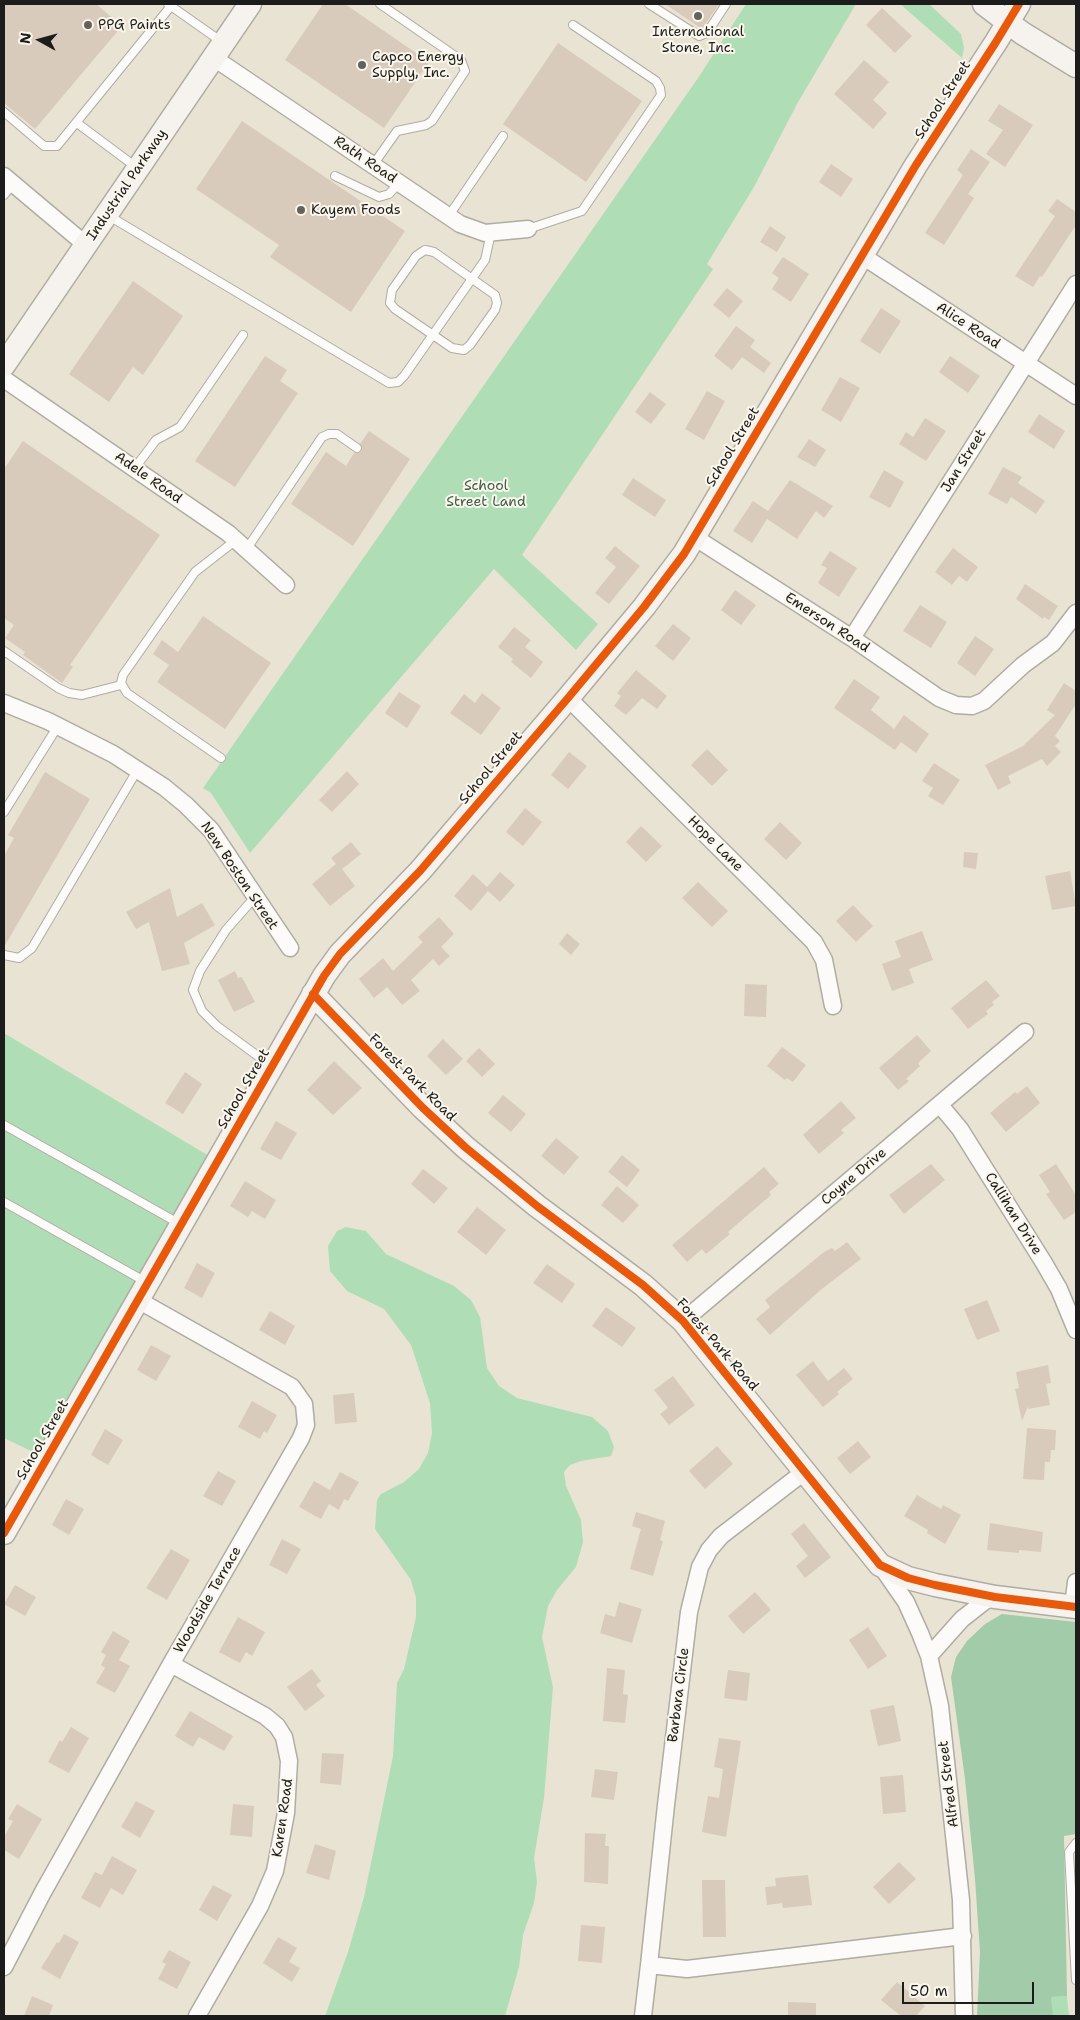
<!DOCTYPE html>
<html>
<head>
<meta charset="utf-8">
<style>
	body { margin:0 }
	#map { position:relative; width:1080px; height:2020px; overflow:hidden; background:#e9e3d4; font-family:"Shantell Sans",sans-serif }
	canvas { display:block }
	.frame { position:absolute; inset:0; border:5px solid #1c1c1c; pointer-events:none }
	.north { position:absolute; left:15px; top:15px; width:50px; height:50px; -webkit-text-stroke:4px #fbf7ec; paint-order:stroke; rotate:277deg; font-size:14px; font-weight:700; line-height:20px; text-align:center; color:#1c1c1c }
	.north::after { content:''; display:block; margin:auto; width:18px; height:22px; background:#1c1c1c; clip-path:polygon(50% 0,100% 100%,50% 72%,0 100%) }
	.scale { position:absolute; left:902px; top:1982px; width:132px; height:22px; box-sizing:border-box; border:2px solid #1c1c1c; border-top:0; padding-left:6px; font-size:15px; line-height:18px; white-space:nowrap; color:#1c1c1c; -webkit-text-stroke:4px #fbf7ec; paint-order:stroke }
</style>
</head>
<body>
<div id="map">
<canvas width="1080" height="2020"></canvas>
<div class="frame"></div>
<div class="north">N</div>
<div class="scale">50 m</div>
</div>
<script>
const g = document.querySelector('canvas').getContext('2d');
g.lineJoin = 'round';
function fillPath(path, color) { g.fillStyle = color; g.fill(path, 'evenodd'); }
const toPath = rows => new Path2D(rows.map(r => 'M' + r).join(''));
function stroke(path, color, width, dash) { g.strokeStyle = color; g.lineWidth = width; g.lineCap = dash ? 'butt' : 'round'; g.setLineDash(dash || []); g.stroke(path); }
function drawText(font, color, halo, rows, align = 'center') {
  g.font = font + ' "Shantell Sans",sans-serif'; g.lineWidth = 4; g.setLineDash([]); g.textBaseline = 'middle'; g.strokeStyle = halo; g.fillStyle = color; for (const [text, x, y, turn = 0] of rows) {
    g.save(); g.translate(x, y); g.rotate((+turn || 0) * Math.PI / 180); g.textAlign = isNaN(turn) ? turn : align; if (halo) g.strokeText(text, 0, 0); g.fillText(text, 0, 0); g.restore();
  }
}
fillPath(toPath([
	[746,4,856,4,797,104,754,187,707,264,713,269,522,555,598,624,576,650,494,569,250,853,211,793,203,788,698,78],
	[900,4,929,4,961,34,964,48,962,58],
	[4,1033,209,1156,35,1453,4,1438],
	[346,1227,366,1231,386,1254,454,1286,471,1300,480,1317,487,1368,499,1386,517,1398,592,1417,608,1431,614,1447,611,1456,581,1461,570,1465,564,1472,566,1486,581,1520,583,1542,576,1567,557,1590,548,1606,542,1637,553,1687,544,1798,534,1858,537,1882,534,1903,523,1935,519,1967,505,2016,325,2016,348,1952,364,1897,393,1756,397,1683,404,1669,416,1617,416,1598,411,1580,375,1529,377,1500,381,1494,404,1482,419,1469,428,1453,432,1433,430,1403,411,1345,384,1309,347,1291,330,1271,328,1246,337,1231],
	[1067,1996,1069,2016,1052,2016,1051,1997]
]), '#afdeb6');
fillPath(toPath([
	[1002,1614,1076,1622,1076,1834,1064,1836,1067,1996,1051,1997,1053,2016,977,2016,980,1952,975,1879,965,1779,951,1677,956,1657,967,1641,985,1624]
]), '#a2cca9');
fillPath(toPath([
	[4,4,96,4,122,26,35,129,4,103],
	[323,4,345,4,429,62,384,128,285,60],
	[665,4,719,4,702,29],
	[882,8,912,36,895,53,866,25],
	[558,43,642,101,586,182,503,124],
	[864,60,889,82,873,100,887,113,873,129,834,94],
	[999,104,1033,125,1005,167,986,154,1003,130,988,121],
	[242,121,405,231,351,312,270,257,279,245,196,189],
	[971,149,990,162,968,194,974,198,944,245,925,233,963,175,957,170],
	[831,164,853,179,841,197,819,182],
	[1057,199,1076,212,1076,225,1042,277,1040,276,1033,287,1015,276,1055,216,1048,211],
	[770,226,786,237,777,252,760,242],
	[783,257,809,274,791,302,772,289,779,278,772,273],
	[133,281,183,316,143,375,133,367,109,402,69,374],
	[727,288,743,301,729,318,713,305],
	[881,308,901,321,880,354,860,341],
	[736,326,755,340,750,347,771,363,764,373,742,357,732,370,714,356],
	[265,356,287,370,280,381,298,393,235,487,195,461],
	[950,356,980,376,968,393,939,372],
	[840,377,860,388,841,422,821,410],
	[707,391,725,401,704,440,685,429],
	[650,392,666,404,651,424,635,412],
	[1039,414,1065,431,1054,449,1028,432],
	[925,418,946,431,926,461,899,444,906,432,913,437],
	[369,431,410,459,353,546,291,504,326,452,346,466,354,453,362,451,360,444],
	[809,439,826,450,815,467,797,457],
	[23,441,160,535,70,665,73,667,62,683,23,655,25,652,5,638,14,625,4,618,4,469],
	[1003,467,1022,477,1018,483,1045,501,1036,514,1011,497,1007,504,988,494],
	[884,470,904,482,890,508,869,497],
	[633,478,666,500,655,517,622,495],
	[790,480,833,506,824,518,816,511,797,539,767,519,752,543,733,531,753,501,768,511],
	[615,546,640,566,609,604,595,593,616,567,605,558],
	[953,548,978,567,967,582,959,576,952,585,935,572],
	[830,551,857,568,839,597,818,583,827,568,821,565],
	[1025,584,1058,606,1049,620,1044,617,1043,619,1016,599],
	[735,590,756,605,741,625,721,610],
	[920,605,947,622,931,648,903,631],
	[203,616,271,663,225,729,157,682,169,665,153,654,162,640,178,652],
	[673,624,691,638,673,661,655,646],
	[514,627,531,640,525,647,543,662,531,678,511,662,513,659,498,647],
	[975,636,994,649,975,676,957,663],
	[636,670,667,696,657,709,642,698,626,715,614,706,621,696,617,693],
	[854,679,880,697,871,710,894,729,904,715,929,734,916,753,901,742,895,750,834,708],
	[1064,683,1076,691,1076,704,1055,736,1060,741,1055,746,1061,752,1047,766,1042,759,1008,776,1011,783,998,790,985,765,1023,746,1055,715,1047,710],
	[399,692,421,706,407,728,385,713],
	[482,693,501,708,481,735,450,713,464,694,475,703],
	[707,749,728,770,712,786,691,765],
	[569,752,587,766,568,789,551,775],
	[934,763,960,780,943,805,928,796,933,788,922,781],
	[347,771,359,784,332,812,319,800],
	[45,772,90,799,4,947,4,856,14,838,8,835],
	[525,808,542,822,523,846,506,832],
	[780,822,802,843,786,860,764,839],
	[641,826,662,846,646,862,626,842],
	[351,842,361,854,342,869,355,886,330,906,312,884,336,864,331,858],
	[964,852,978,853,976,869,963,867],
	[1070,871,1076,906,1052,910,1045,876],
	[500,872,515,885,500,902,488,891,471,911,454,896,473,874,487,887],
	[698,882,728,911,712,927,682,898],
	[170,888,177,917,202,903,215,925,184,943,190,964,162,971,149,922,136,929,126,912],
	[853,905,873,926,856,942,836,921],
	[439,917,454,934,441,947,450,956,439,966,433,959,411,980,420,991,402,1005,387,987,374,998,359,979,383,958,393,971,423,942,418,937],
	[922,931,933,960,909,969,914,983,892,991,882,964,901,957,895,941],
	[567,933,580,944,571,955,559,944],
	[235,971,238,978,242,977,255,1002,234,1012,218,980],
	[986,980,1000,996,992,1002,994,1005,986,1011,988,1014,968,1029,951,1008],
	[745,984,767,985,766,1017,744,1016],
	[917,1035,931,1051,918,1063,920,1066,906,1079,909,1081,898,1090,879,1068],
	[443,1039,463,1059,446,1075,427,1056],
	[782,1047,806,1065,793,1082,787,1078,785,1080,767,1066],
	[479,1048,495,1064,482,1077,466,1061],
	[334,1061,362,1088,333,1115,307,1090],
	[185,1072,202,1084,183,1114,165,1103],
	[1027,1086,1040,1103,1006,1132,990,1113,1015,1092,1017,1094],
	[503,1095,526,1114,511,1132,488,1113],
	[841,1101,856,1118,841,1130,844,1133,819,1154,803,1135],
	[276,1121,297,1133,281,1160,260,1149],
	[556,1138,579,1157,564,1175,541,1156],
	[622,1155,640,1170,627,1187,608,1172],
	[931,1164,945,1180,904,1214,889,1195],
	[1056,1164,1076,1195,1076,1212,1064,1220,1046,1194,1050,1192,1039,1175],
	[764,1167,779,1184,769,1192,771,1195,728,1232,730,1234,706,1254,702,1249,687,1262,672,1245],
	[423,1169,448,1188,434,1204,411,1184],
	[245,1181,276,1200,265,1219,252,1211,248,1217,230,1206],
	[617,1186,639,1205,623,1223,601,1205],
	[477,1207,506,1230,486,1255,457,1232],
	[847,1242,861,1259,823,1288,770,1335,756,1319,770,1307,765,1300,824,1252,832,1248,835,1251],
	[197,1263,215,1273,202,1298,184,1288],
	[547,1264,575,1284,562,1303,533,1283],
	[987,1300,1000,1331,977,1340,964,1309],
	[606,1307,636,1328,622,1347,592,1326],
	[270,1311,295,1326,285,1345,259,1330],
	[151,1345,171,1356,156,1381,137,1370],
	[813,1361,828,1381,844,1368,853,1379,837,1392,839,1394,823,1407,796,1375],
	[1048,1365,1051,1383,1046,1384,1050,1405,1028,1409,1028,1406,1022,1421,1015,1389,1019,1388,1016,1372],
	[673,1376,695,1405,669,1425,660,1414,668,1408,654,1390],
	[354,1393,357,1422,335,1424,333,1395],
	[252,1401,277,1415,267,1433,264,1431,260,1439,238,1427],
	[1027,1428,1056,1430,1055,1450,1051,1450,1050,1462,1045,1462,1044,1480,1023,1479],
	[105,1429,123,1440,108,1465,91,1455],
	[858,1441,871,1457,850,1474,837,1458],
	[717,1446,733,1464,705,1489,689,1471],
	[218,1471,236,1481,222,1506,203,1496],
	[340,1472,359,1482,348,1501,344,1499,339,1510,329,1504,321,1519,299,1507,314,1481,330,1490],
	[917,1495,941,1509,943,1505,961,1515,945,1544,927,1533,928,1530,904,1516],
	[66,1499,84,1509,69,1535,52,1525],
	[636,1512,665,1521,660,1540,663,1541,653,1576,630,1569,641,1529,632,1526],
	[804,1523,831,1557,805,1578,796,1566,808,1556,791,1534],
	[990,1523,1043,1532,1041,1552,1019,1550,1019,1553,987,1550],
	[282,1539,301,1549,287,1574,269,1565],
	[171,1549,190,1560,167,1600,146,1588],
	[15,1585,36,1597,25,1616,4,1604],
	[755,1592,771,1610,743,1634,728,1616],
	[619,1602,642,1609,632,1643,600,1633,605,1614,615,1617],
	[238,1617,265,1632,252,1656,246,1652,240,1663,219,1652],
	[868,1627,887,1656,868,1669,849,1640],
	[113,1631,130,1641,119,1660,130,1666,115,1693,96,1683,105,1668,101,1665,106,1655,101,1652],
	[607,1668,625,1670,623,1694,628,1695,625,1723,603,1721],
	[312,1669,321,1681,316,1685,325,1696,305,1711,287,1687],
	[728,1670,750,1673,747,1701,724,1698],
	[894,1705,901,1741,878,1746,870,1710],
	[190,1711,233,1736,224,1751,199,1737,193,1747,175,1736],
	[71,1727,89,1738,69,1773,48,1762,60,1740,62,1742],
	[719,1738,741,1741,726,1837,702,1832,708,1796,719,1798,723,1769,714,1767],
	[322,1753,344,1754,341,1785,320,1783],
	[595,1769,618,1772,614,1800,591,1797],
	[903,1775,906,1812,883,1814,880,1777],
	[136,1801,155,1811,140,1838,121,1827],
	[17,1804,42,1819,19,1859,4,1850,4,1837,13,1821,8,1819],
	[233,1804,254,1806,252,1837,230,1835],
	[585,1833,606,1834,605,1846,609,1846,608,1884,584,1882],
	[315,1844,336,1851,329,1880,306,1873],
	[112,1856,137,1870,123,1895,111,1888,100,1908,81,1898,95,1872,102,1875],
	[899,1862,916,1879,889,1904,873,1887],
	[808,1875,812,1905,783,1908,782,1903,767,1905,765,1887,776,1886,775,1878],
	[702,1880,725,1880,726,1937,703,1937],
	[213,1885,232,1895,217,1921,199,1910],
	[581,1925,605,1927,602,1963,578,1961],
	[64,1934,79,1942,60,1979,41,1968,57,1942,59,1943],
	[278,1937,297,1948,289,1962,300,1968,292,1982,263,1963],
	[169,1950,191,1962,177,1989,158,1979,166,1964,162,1962],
	[897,1982,925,2006,916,2016,901,2016,881,2000],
	[32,1996,53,2005,49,2016,24,2016],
	[788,2002,816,2003,816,2016,788,2016]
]), '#d9cbbb');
const lane = toPath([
	[168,4,222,42],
	[649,4,699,36,707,33,726,4],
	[4,112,44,146,57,146,171,6],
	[77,123,136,167],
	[373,165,397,131,426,125,432,121,465,71,461,60,380,4],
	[335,176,379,197,389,194,399,183],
	[4,195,13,184],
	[109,216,389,383,398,382,404,376,485,260,491,233],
	[448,217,503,136],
	[528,229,582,211,661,95,660,88,656,81,573,25],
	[425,250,434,252,495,295,497,303,495,310,470,345,464,350,452,348,395,309,390,303,392,290,416,256,425,250],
	[134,469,156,440,180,427,243,335],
	[246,550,322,437,329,434,337,434,357,448],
	[4,651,58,688,69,693,82,695,121,685],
	[221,758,127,693,121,683,123,675,195,572,236,540],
	[4,812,58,726],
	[255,897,226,930,200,971,193,990,202,1011,217,1026,270,1065],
	[4,955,19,958,32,948,138,769],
	[4,1125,180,1224],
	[4,1202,146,1282],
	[1076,1843,1069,1852,1076,1980]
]);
const street = toPath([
	[214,58,460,224,485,233,528,229],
	[4,176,86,245],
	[861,255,1076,396],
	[4,379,228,533,286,585],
	[694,537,852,638,939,698,956,705,972,706,984,701,1023,665,1053,643,1076,613],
	[852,638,1076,284],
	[568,698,814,942,824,960,833,1006],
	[4,703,48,721,113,754,164,787,186,805,211,830,290,948],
	[940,1105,960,1129,1044,1263,1059,1289,1076,1330],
	[683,1321,1025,1032],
	[804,1472,721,1536,709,1550,700,1567,689,1612,666,1805,649,1965,687,1969,963,1936],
	[881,1566,906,1602,920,1633,929,1656,940,1706,961,1900,964,2016],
	[1073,1607,1076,1582],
	[929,1656,962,1619,985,1601,995,1597],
	[171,1664,265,1716,277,1726,284,1737,289,1761,286,1813,275,1871,260,1906,197,2016],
	[4,1967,43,1892,171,1664,301,1438,306,1425,304,1404,292,1387,138,1300],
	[643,2016,649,1965]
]);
const secondary = toPath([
	[984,4,1022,33,1076,66],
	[4,365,250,4],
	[313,994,423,1108,465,1147,537,1206,643,1285,683,1321,880,1565,908,1578,935,1585,995,1597,1076,1607],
	[4,1533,324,976,340,954,420,871,568,698,644,607,684,554,916,165,996,42,1019,4]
]);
stroke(lane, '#afaca2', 10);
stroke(street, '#afaca2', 19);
stroke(secondary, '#afaca2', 25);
stroke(lane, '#fcfbf9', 8);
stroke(street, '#fcfbf9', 16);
stroke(secondary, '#f6f2ee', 22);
stroke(toPath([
	[313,994,423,1108,465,1147,537,1206,643,1285,683,1321,880,1565,908,1578,935,1585,995,1597,1076,1607],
	[4,1533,324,976,340,954,420,871,568,698,644,607,684,554,916,165,996,42,1019,4]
]), '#e8590c', 8);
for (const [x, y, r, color] of [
	[698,16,5,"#64625c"],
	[88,25,5,"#64625c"],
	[362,65,5,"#64625c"],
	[301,210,5,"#64625c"]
]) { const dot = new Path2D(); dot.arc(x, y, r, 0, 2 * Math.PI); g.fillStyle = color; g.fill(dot); stroke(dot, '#fbf7ec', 2); }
drawText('14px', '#1c1c1c', '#fbf7ec', [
	["PPG Paints",98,25],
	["International",698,32,"center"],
	["Stone, Inc.",698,48,"center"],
	["Capco Energy",372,57],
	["Supply, Inc.",372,73],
	["Kayem Foods",311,210]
], 'left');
drawText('14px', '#1c1c1c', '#fbf7ec', [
	["School Street",943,100,-57],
	["Rath Road",365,160,34],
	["Industrial Parkway",127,185,-56],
	["Alice Road",968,326,33],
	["School Street",733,447,-59],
	["Jan Street",964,461,-58],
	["Adele Road",148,478,35],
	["Emerson Road",827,623,33],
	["School Street",491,768,-50],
	["Hope Lane",715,844,45],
	["New Boston Street",239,876,56],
	["Forest Park Road",412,1078,45],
	["School Street",244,1089,-60],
	["Coyne Drive",854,1177,-40],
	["Callihan Drive",1013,1214,58],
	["Forest Park Road",717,1345,49],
	["School Street",43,1440,-60],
	["Woodside Terrace",208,1600,-60],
	["Barbara Circle",679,1695,-83],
	["Alfred Street",949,1784,-97],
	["Karen Road",283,1818,-82]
]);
drawText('14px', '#3f5e4a', '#fbf7ec', [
	["School",486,486],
	["Street Land",486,502]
]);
</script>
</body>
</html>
